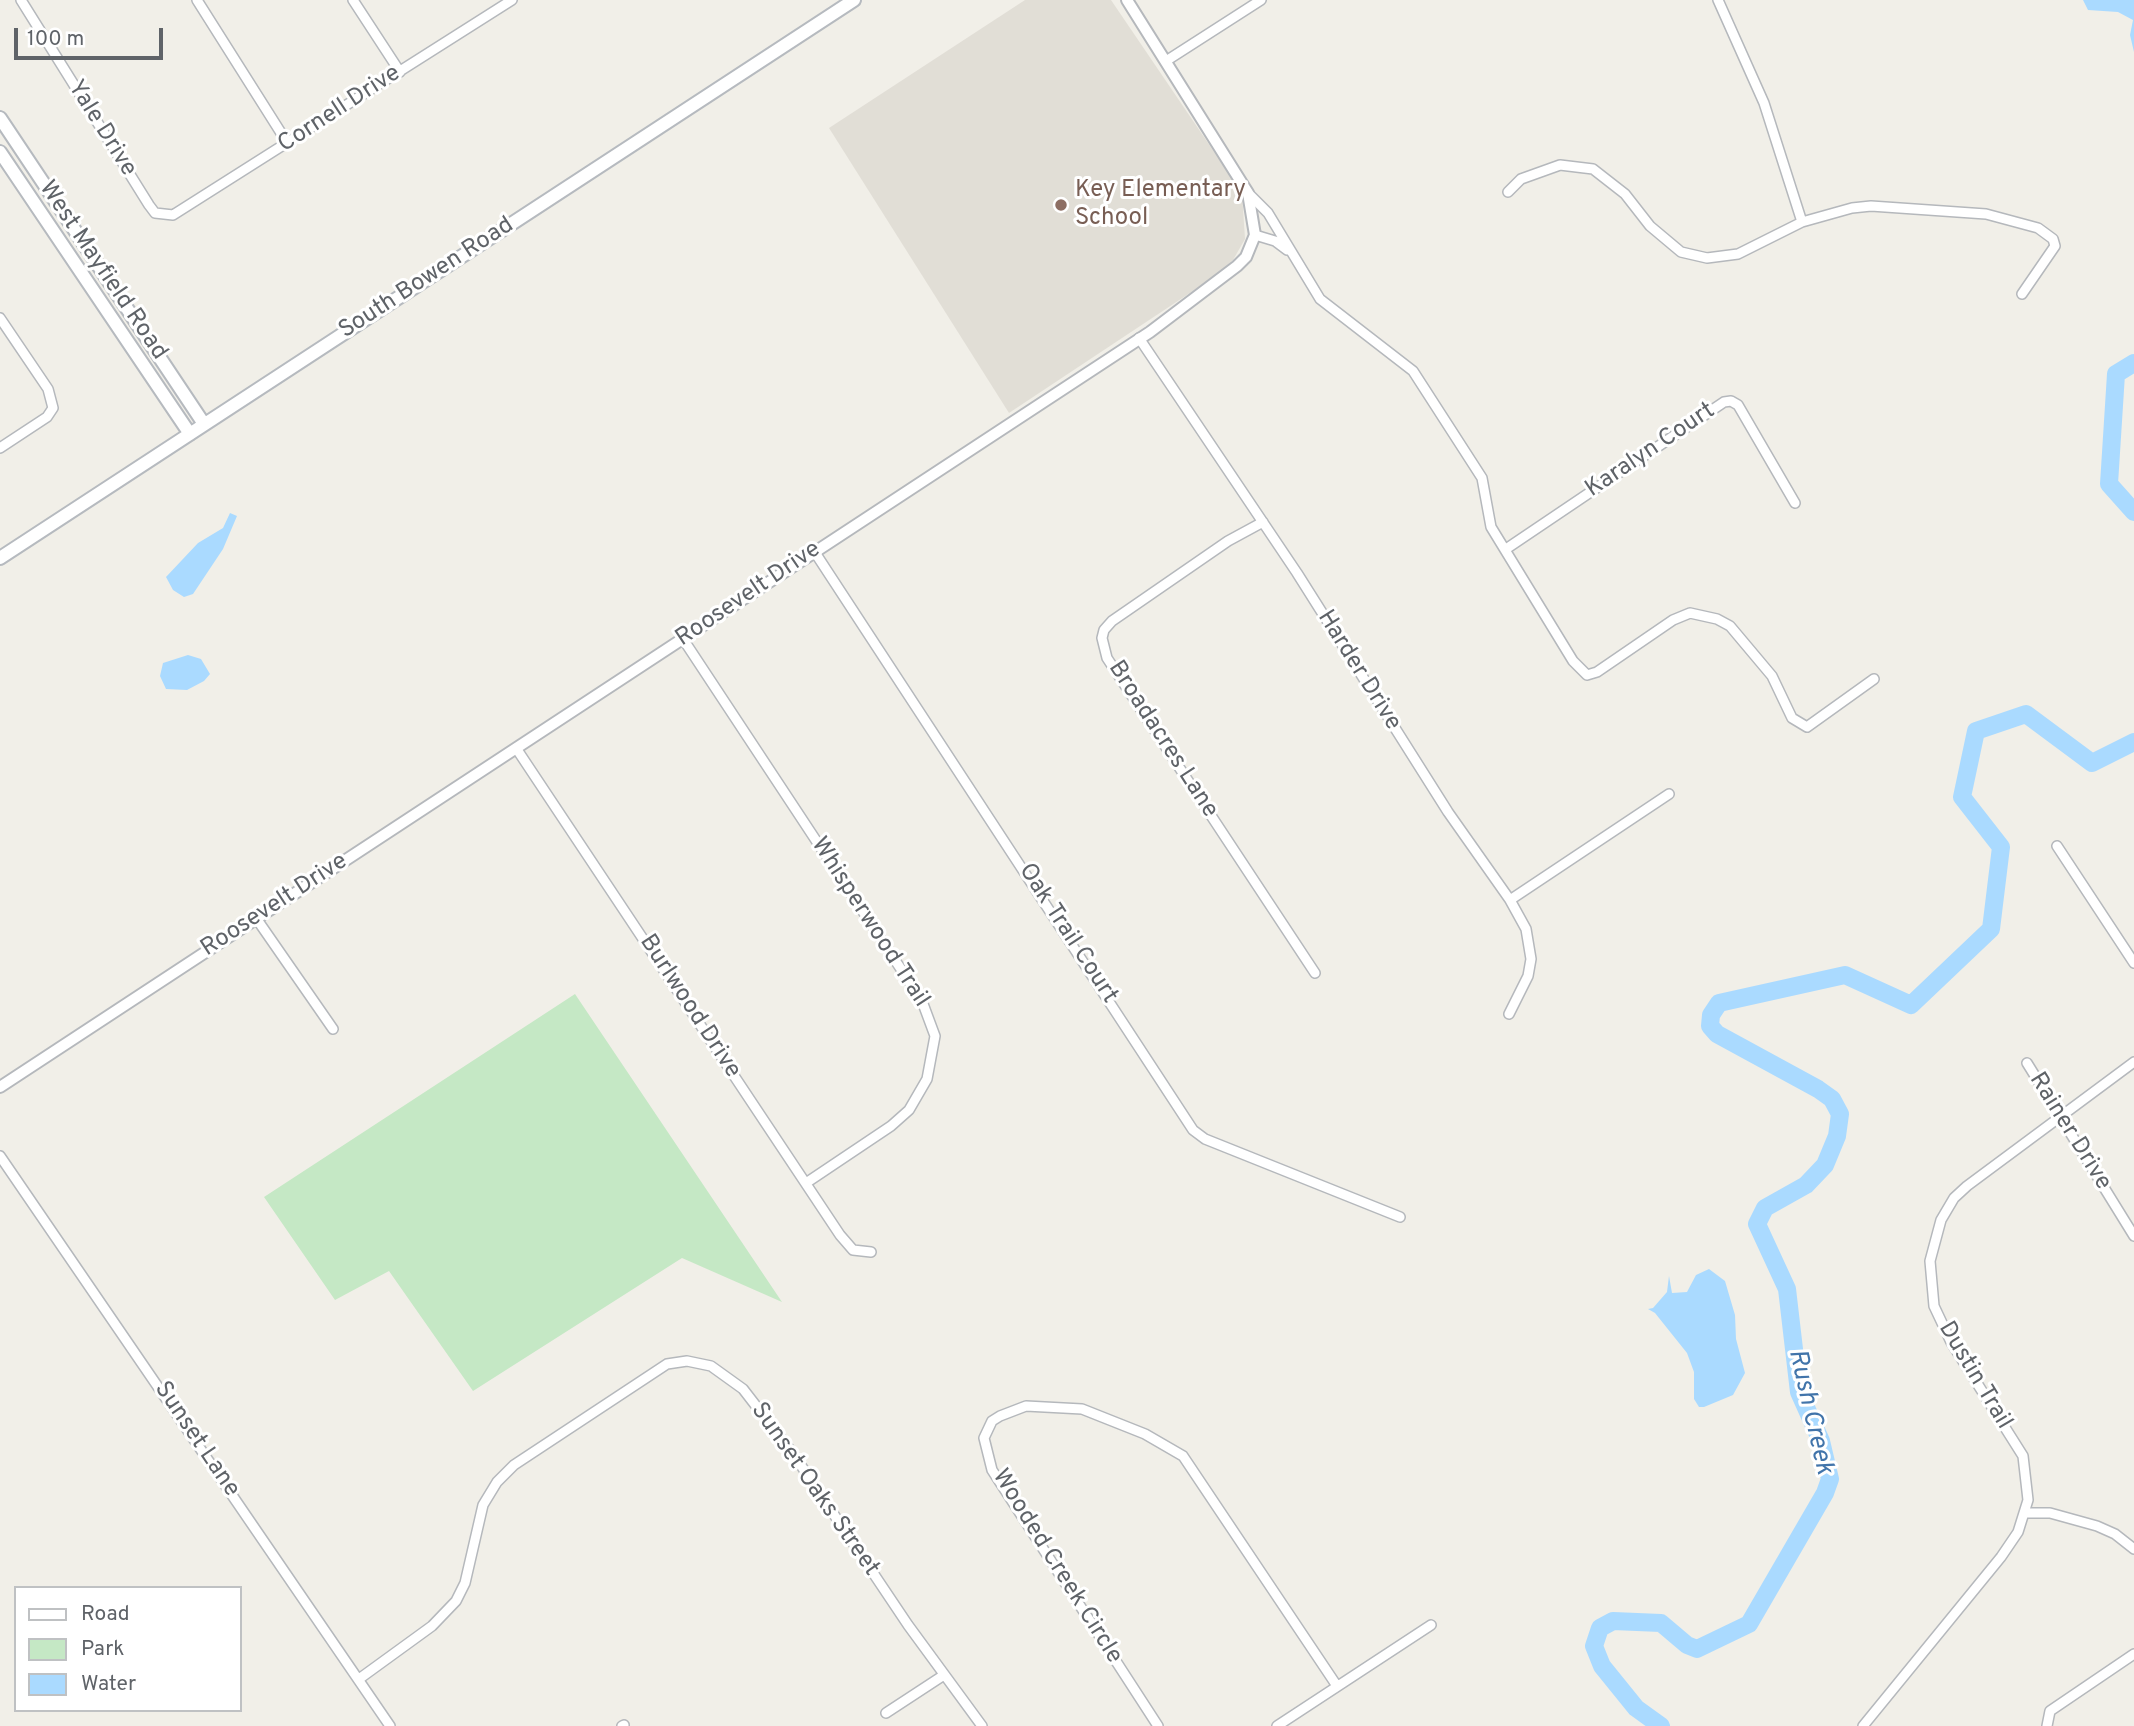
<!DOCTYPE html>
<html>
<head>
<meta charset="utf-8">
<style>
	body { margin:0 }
	#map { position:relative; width:2134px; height:1726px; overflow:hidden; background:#f1efe8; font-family:Overpass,sans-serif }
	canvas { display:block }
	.legend { position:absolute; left:14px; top:1586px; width:228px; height:126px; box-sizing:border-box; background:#fff; border:2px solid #bfc1c3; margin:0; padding:9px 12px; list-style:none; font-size:21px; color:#5f6368 }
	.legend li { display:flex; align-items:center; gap:14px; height:35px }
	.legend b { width:35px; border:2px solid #bfc1c3 }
	.scale { position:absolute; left:14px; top:28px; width:149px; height:32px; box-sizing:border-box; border:4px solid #5f6368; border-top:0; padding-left:9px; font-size:21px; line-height:24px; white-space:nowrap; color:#5f6368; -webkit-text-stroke:5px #fff; paint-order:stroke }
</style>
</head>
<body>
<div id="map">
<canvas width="2134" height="1726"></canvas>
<ul class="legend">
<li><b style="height:9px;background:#fff"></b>Road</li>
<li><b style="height:19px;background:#c5e8c5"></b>Park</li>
<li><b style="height:19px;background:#aadaff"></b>Water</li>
</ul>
<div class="scale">100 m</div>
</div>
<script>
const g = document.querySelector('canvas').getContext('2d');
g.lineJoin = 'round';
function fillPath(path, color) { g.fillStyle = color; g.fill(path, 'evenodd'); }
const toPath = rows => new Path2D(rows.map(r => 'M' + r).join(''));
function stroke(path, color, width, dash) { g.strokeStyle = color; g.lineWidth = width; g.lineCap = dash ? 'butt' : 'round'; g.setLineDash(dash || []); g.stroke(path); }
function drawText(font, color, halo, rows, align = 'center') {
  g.font = font + ' Overpass,sans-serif'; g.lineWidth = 6; g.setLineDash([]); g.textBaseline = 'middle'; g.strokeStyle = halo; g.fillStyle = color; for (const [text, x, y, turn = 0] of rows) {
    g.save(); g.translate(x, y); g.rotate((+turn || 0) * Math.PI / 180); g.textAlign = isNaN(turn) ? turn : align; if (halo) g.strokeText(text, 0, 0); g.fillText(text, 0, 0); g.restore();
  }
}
fillPath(toPath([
	[1025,0,1111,0,1242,193,1245,239,1233,260,1214,277,1009,413,829,128]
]), '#e1ded6');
fillPath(toPath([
	[575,994,782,1302,682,1258,473,1391,389,1271,335,1300,264,1197]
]), '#c5e8c5');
fillPath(toPath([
	[2083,0,2134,0,2134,52,2130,35,2133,20,2118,12,2088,10],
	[230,513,237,516,223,549,193,594,184,597,173,590,166,577,198,543,223,528],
	[188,655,201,659,210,674,204,681,187,690,166,689,160,676,163,663],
	[1709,1269,1725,1281,1735,1315,1736,1339,1745,1373,1733,1395,1704,1407,1699,1407,1694,1399,1694,1372,1687,1353,1655,1313,1648,1309,1653,1308,1667,1292,1669,1276,1672,1293,1687,1292,1696,1275]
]), '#aadaff');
stroke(toPath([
	[2134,363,2116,374,2109,484,2134,512],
	[1661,1726,1636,1708,1602,1666,1594,1646,1600,1628,1613,1621,1661,1623,1687,1645,1697,1649,1749,1624,1825,1493,1830,1479,1821,1441,1799,1392,1787,1289,1757,1224,1765,1208,1806,1185,1825,1165,1837,1136,1840,1114,1832,1099,1818,1089,1717,1034,1710,1026,1711,1015,1719,1003,1845,975,1911,1005,1991,929,2001,847,1962,797,1976,731,2026,714,2092,763,2134,742]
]), '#aadaff', 18);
const minor = toPath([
	[21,0,149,205,155,213,173,215,512,0],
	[197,0,288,144],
	[353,0,400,72],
	[1718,0,1764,103,1802,222],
	[1166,61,1261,0],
	[1508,192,1521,179,1560,165,1593,169,1625,194,1650,226,1681,252,1707,258,1738,254,1802,222,1852,208,1871,206,1986,214,2038,228,2053,239,2055,246,2022,294],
	[1248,193,1268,213,1320,299,1413,371,1482,478,1491,527,1573,661,1587,675,1597,672,1673,620,1690,613,1717,619,1730,626,1772,676,1792,718,1807,727,1874,679],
	[1255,235,1275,241,1287,250],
	[0,318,48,389,53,408,47,417,0,448],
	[1139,338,1297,573,1448,812,1510,900,1526,929,1531,959,1528,976,1509,1014],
	[1263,522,1228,541,1112,621,1104,630,1102,638,1107,658,1315,973],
	[1506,549,1724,402,1731,401,1738,405,1795,503],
	[814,551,1193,1130,1205,1139,1400,1217],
	[683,639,922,1001,935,1036,927,1079,909,1110,891,1126,806,1183],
	[516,748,840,1235,853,1250,871,1252],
	[2057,846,2134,963],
	[1510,900,1669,794],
	[256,918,333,1029],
	[2027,1063,2134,1236],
	[0,1156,390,1726],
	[2025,1513,2050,1513,2097,1526,2115,1534,2134,1549],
	[359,1679,432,1626,456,1601,465,1583,483,1505,497,1482,514,1465,667,1364,687,1361,711,1366,743,1389,794,1455,908,1625,982,1726],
	[886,1713,944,1675],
	[622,1726,624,1725],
	[1158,1726,992,1470,984,1438,992,1421,1000,1416,1026,1406,1082,1409,1145,1434,1183,1456,1337,1686],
	[1277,1726,1431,1625],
	[1863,1726,2001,1557,2018,1532,2028,1500,2023,1456,1951,1342,1934,1306,1930,1261,1941,1220,1954,1198,1967,1186,2134,1062],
	[2047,1726,2050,1711,2134,1654]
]);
const tertiary = toPath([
	[0,1087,1150,332,1237,266,1246,257,1255,235,1248,193,1127,0]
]);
const secondary = toPath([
	[0,118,204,424],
	[0,152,190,434],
	[0,558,854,0]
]);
stroke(minor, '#b5b8bc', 12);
stroke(tertiary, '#b5b8bc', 14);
stroke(secondary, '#b6babf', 16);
stroke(minor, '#fff', 9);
stroke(tertiary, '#fff', 10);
stroke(secondary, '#fff', 12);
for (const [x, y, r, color] of [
	[1061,205,7,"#8d6e63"]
]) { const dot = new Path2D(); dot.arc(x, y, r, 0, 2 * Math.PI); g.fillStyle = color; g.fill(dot); stroke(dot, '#fff', 2.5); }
drawText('24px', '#5f6368', '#fff', [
	["Cornell Drive",340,110,-33],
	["Yale Drive",101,129,58],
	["West Mayfield Road",102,271,56],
	["South Bowen Road",427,279,-33],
	["Karalyn Court",1651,451,-34],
	["Roosevelt Drive",749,595,-34],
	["Harder Drive",1358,671,58],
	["Broadacres Lane",1162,740,57],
	["Roosevelt Drive",275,906,-33],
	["Whisperwood Trail",869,923,57],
	["Oak Trail Court",1067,934,57],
	["Burlwood Drive",689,1007,57],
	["Rainer Drive",2069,1132,58],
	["Dustin Trail",1974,1376,59],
	["Sunset Lane",196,1440,56],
	["Sunset Oaks Street",814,1490,55],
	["Wooded Creek Circle",1056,1567,58]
]);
drawText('24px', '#785e54', '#fff', [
	["Key Elementary",1075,191],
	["School",1075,219]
], 'left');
drawText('italic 26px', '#4174aa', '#fff', [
	["Rush Creek",1809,1412,77]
]);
</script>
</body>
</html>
